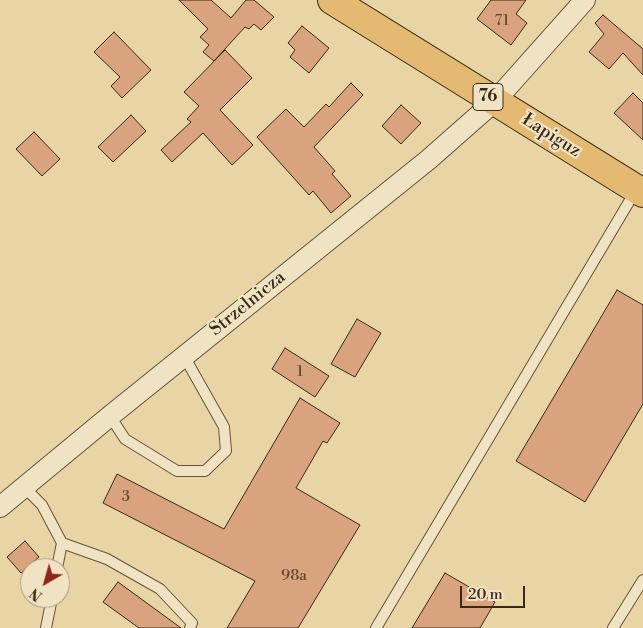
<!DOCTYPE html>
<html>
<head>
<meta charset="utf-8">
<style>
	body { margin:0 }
	#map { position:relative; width:643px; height:628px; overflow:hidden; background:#e8d4a4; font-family:"Libre Bodoni",serif }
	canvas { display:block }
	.north { position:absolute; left:20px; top:558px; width:50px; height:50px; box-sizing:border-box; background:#f0e3c4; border:1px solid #a7997f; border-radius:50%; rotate:218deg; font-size:14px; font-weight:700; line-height:20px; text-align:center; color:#392a17 }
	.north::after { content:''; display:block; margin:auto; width:18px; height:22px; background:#8f2418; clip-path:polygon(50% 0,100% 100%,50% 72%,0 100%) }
	.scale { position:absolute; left:460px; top:586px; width:65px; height:22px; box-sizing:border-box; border:2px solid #392a17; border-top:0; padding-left:6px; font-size:15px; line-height:18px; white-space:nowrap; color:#392a17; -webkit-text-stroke:4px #f0e3c4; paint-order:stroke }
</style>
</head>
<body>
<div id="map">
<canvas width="643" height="628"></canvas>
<div class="north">N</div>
<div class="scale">20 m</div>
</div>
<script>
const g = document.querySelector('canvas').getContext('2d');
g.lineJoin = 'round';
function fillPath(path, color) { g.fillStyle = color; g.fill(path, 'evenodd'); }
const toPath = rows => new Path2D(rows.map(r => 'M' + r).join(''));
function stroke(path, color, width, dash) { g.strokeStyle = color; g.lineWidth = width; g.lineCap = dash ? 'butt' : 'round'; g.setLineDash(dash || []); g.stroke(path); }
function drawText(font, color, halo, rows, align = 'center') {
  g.font = font + ' "Libre Bodoni",serif'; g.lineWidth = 4.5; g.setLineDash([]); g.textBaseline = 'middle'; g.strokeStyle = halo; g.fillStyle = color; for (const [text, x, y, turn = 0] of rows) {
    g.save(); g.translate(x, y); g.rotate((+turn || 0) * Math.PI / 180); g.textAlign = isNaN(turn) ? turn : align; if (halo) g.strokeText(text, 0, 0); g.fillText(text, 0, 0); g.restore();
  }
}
const building = toPath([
	[179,0,211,0,231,18,246,0,254,0,274,17,261,30,254,24,249,29,245,27,214,61,203,52,209,45,200,37,208,29,179,0],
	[491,0,526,0,516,14,527,23,511,45,477,19,491,0],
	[603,15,643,49,643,75,623,53,609,69,589,52,604,34,595,23,603,15],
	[302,26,329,48,309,73,290,57,295,50,288,43,302,26],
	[114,32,151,70,122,98,111,86,120,77,94,52,114,32],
	[225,50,252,78,220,110,253,145,232,165,203,133,172,162,161,150,191,122,187,119,199,106,184,92,225,50],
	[351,83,363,95,314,147,335,171,332,174,351,196,331,213,313,191,309,195,257,137,286,109,304,127,326,104,329,107,351,83],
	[633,93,643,103,643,140,614,113,633,93],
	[401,105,421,123,401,144,382,126,401,105],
	[131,115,146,131,113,162,98,147,131,115],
	[34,132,60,159,42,176,16,149,34,132],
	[617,290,643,305,643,404,585,502,516,461,617,290],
	[357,319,381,333,355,377,331,364,357,319],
	[285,348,329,376,315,397,272,369,285,348],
	[300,398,340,423,327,443,323,441,296,488,360,525,298,628,227,628,255,581,103,503,117,474,224,529,300,398],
	[25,541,39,557,21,573,7,557,25,541],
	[445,573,495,602,480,628,412,628,445,573],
	[118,582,181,628,139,628,103,602,118,582]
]);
fillPath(building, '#d8a37e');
stroke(building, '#392a17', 1);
const service = toPath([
	[110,416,125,439,177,471,205,471,226,451,224,427,184,356],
	[24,487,42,505,62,543,57,568],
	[62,543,107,559,160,589,192,623,190,628],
	[46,628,52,598],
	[376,628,636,190],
	[613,628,643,580]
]);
const minor = toPath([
	[0,507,110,416,428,160,495,101,585,0]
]);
const primary = toPath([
	[332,0,643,193]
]);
stroke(service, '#65543a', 12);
stroke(minor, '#65543a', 22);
stroke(primary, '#392a17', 30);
stroke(service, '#f0e3c4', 10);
stroke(minor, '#f0e3c4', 20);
stroke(primary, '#e4ba72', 28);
drawText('15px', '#614831', null, [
	["71",502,21],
	["1",300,372],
	["3",126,497],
	["98a",294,576]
]);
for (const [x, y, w] of [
	[488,97,30]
]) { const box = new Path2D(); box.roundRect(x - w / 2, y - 13.5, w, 27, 4); g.fillStyle = '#f0e3c4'; g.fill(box); stroke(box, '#392a17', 1); }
drawText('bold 16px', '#392a17', null, [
	["76",488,97]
]);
drawText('18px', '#392a17', '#f0e3c4', [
	["Łapiguz",551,136,32],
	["Strzelnicza",248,304,-39]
]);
</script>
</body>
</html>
